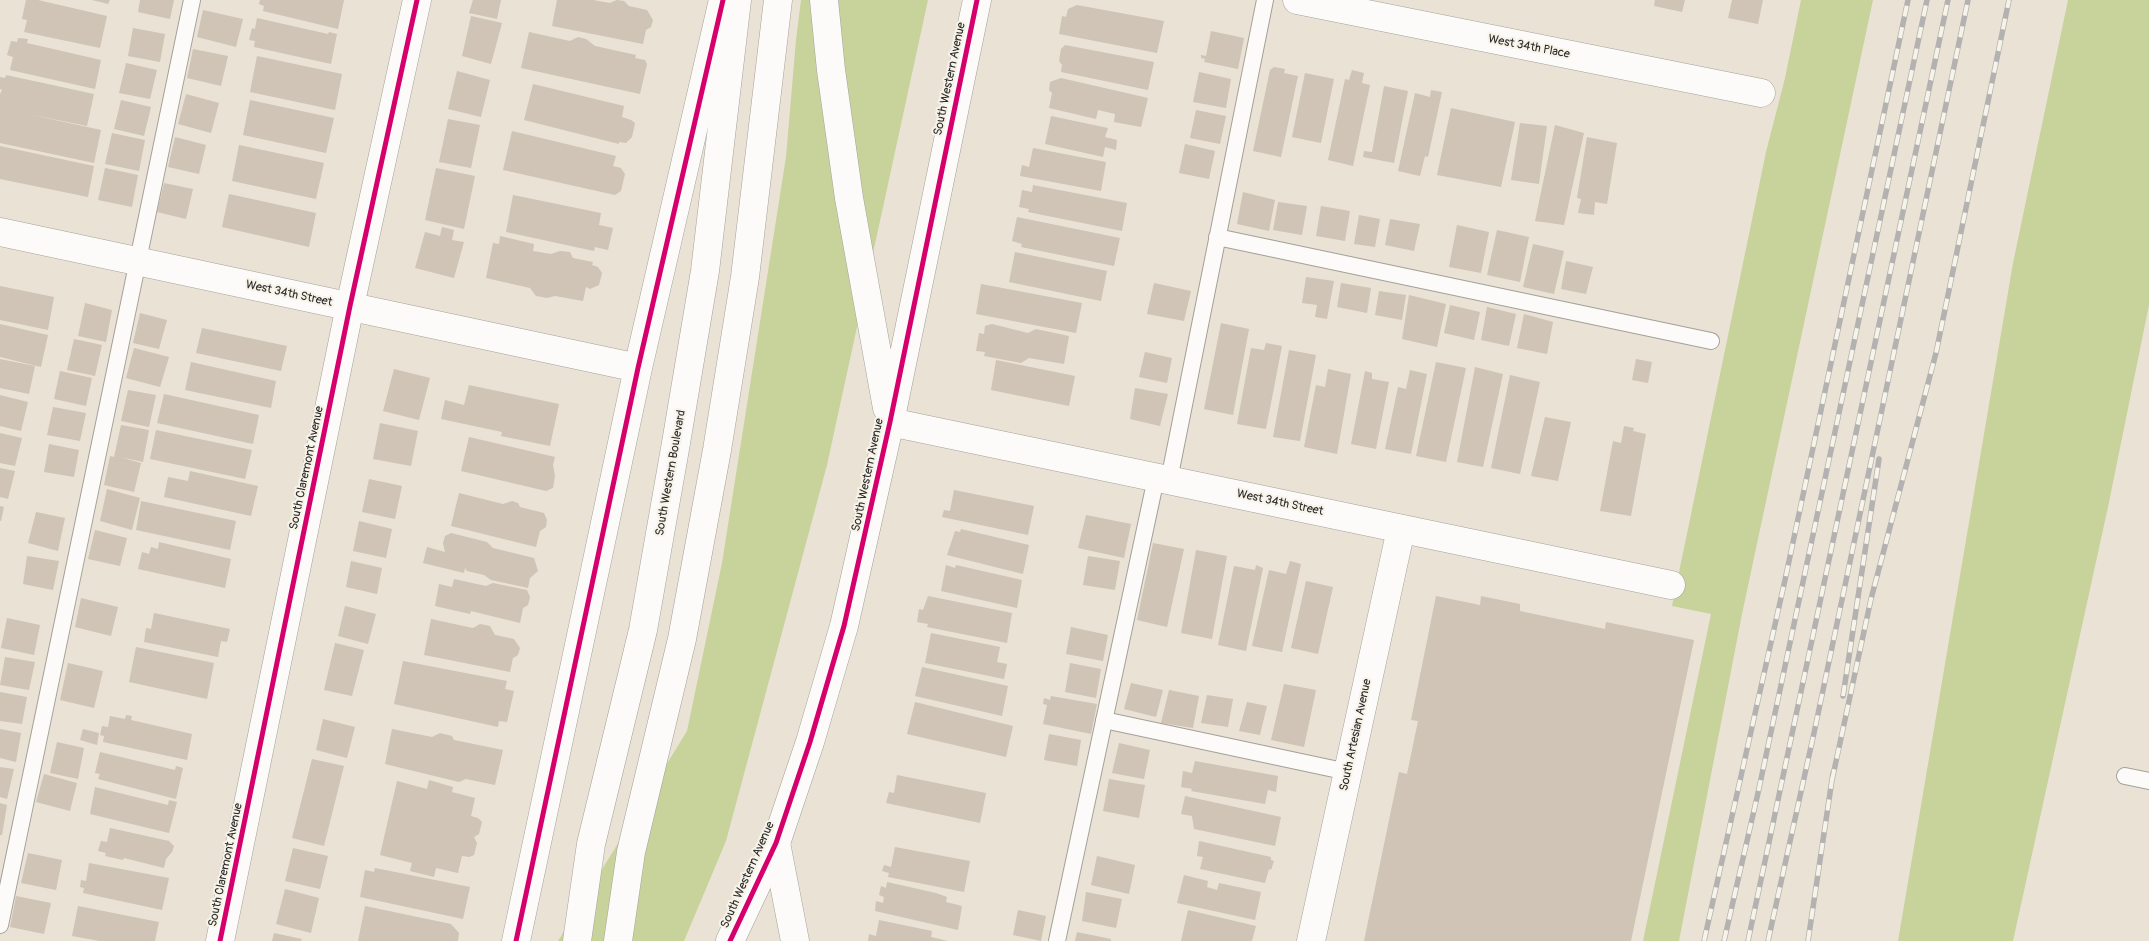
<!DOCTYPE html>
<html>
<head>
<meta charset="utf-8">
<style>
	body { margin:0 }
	canvas { display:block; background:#e9e2d5 }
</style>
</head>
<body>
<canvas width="2149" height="941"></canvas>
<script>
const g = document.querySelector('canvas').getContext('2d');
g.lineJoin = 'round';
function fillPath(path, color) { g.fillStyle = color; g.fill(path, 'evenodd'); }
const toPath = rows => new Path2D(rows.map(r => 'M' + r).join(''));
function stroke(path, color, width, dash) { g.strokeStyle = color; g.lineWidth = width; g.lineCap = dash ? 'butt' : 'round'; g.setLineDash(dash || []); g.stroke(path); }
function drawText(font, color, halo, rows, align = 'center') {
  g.font = font + ' Pangolin,sans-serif'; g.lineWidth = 4; g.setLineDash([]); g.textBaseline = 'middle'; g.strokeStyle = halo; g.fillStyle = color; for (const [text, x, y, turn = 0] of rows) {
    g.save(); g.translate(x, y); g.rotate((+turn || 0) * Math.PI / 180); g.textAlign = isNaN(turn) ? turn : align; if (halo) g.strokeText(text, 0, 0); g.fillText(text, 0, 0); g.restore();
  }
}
fillPath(toPath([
	[801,0,928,0,827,465,726,841,684,941,558,941,687,731,722,563,786,157,796,40],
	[1801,0,1873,0,1742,614,1679,941,1643,941,1711,614,1672,606,1766,152,1785,78],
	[2068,0,2149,0,2149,305,2108,507,2013,941,1898,941,2013,263]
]), '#c8d39c');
fillPath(toPath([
	[26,0,38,0,107,16,100,48,24,32,27,20,22,19],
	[92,0,110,0,108,4],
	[140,0,174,0,170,19,138,12],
	[260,0,344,0,338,29,263,11,264,6,259,4],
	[473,0,501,0,497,19,469,13],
	[557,0,593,0,610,3,617,0,624,1,629,6,647,10,653,20,651,27,646,30,643,44,552,26],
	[1655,0,1685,0,1682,12,1654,6],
	[1732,0,1763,0,1758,24,1728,18],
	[1077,5,1164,21,1157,53,1059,34,1062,16,1066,17,1068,9],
	[203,10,243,19,236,47,197,37],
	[471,16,502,23,491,64,462,56],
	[257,18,328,34,329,32,337,34,331,64,254,47,255,41,249,40,252,28,255,29],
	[133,28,165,34,160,62,128,56],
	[1211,31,1244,38,1238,69,1204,62,1205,59,1201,58,1201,55,1206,56],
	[529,32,570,41,578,37,586,39,595,46,636,55,635,58,645,60,647,64,640,94,521,68],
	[18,38,28,39,27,43,101,60,95,89,10,70,13,57,7,55,11,41,17,42],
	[1065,45,1154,62,1148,90,1061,72,1062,65,1059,61,1061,49],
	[193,49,228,56,221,86,187,78],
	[257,56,342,74,335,110,250,92],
	[126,63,157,70,150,99,119,93],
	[1274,67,1285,69,1284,73,1298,76,1281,157,1253,151,1270,70],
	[1352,70,1364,73,1362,83,1370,85,1353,166,1328,160,1345,79,1349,80],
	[457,71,490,80,481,117,448,109],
	[1199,72,1231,79,1226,108,1193,102],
	[1305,73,1334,79,1321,143,1292,137],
	[6,75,94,94,87,126,23,113,101,130,94,163,0,143,0,94,2,90,0,89,0,77,5,78],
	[1061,78,1148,98,1141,127,1114,122,1115,114,1098,110,1096,119,1049,108,1052,93,1049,90,1050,82],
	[533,84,624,106,622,117,631,120,635,123,632,137,626,143,619,142,619,144,524,120],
	[1384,86,1408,91,1394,163,1363,157,1364,151,1372,152],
	[1431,90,1442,92,1428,157,1425,156,1420,176,1398,171,1415,93,1430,97],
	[186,94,219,103,211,133,178,124],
	[121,100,151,107,144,136,114,129],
	[250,100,334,118,326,153,243,135],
	[1451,108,1515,122,1501,187,1437,175],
	[1196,110,1226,116,1220,144,1190,138],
	[1051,116,1108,128,1105,137,1117,140,1116,150,1105,147,1103,157,1045,144],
	[448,119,480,125,471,168,439,162],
	[1520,123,1547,126,1539,184,1511,180],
	[1555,125,1584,133,1564,225,1535,221],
	[512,131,616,156,613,166,621,168,625,174,621,191,615,195,503,170],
	[112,133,145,140,139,171,105,164],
	[175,137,206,145,199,174,168,167],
	[1587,137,1617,143,1607,204,1595,202,1594,215,1578,213,1581,199,1577,198],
	[1185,144,1215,151,1209,179,1179,173],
	[239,145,324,163,316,199,232,181],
	[0,146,94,166,88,197,0,179],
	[1033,148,1106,162,1101,191,1020,176,1022,165,1029,167],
	[105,168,138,175,132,207,98,200],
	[436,168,475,176,464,229,425,220],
	[164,183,193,189,186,219,157,212],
	[1033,185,1127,203,1122,231,1028,212,1029,209,1019,207,1022,190,1032,192],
	[1243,192,1275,200,1269,231,1237,224],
	[229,194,316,213,309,247,222,227],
	[513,195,601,213,599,225,613,228,608,250,595,247,594,251,506,232],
	[1278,202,1307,206,1302,235,1273,230],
	[1321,206,1350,211,1345,241,1316,236],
	[1359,215,1380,219,1375,247,1354,244],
	[1017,217,1120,238,1114,266,1021,247,1022,244,1012,241],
	[1390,219,1420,224,1414,251,1385,245],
	[1457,225,1489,232,1481,273,1449,267],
	[442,227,454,230,452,240,464,242,454,278,415,268,425,232,440,236],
	[1497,230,1529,237,1520,282,1487,275],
	[500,236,534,244,533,251,551,254,560,251,570,252,573,258,593,262,592,265,598,267,602,273,599,285,590,289,586,287,583,301,555,296,547,298,536,296,530,288,486,278,493,243,499,244],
	[1533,244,1564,251,1554,294,1523,287],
	[1015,252,1107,271,1101,301,1009,282],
	[1566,261,1593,267,1586,294,1561,289],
	[1306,277,1334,281,1327,319,1315,317,1317,305,1302,303],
	[1154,283,1191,291,1184,321,1147,314],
	[1341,283,1371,288,1367,313,1337,307],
	[981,284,1082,303,1076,333,976,314],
	[0,286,54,297,48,330,0,320],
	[1379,291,1406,295,1402,320,1375,315],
	[1409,295,1446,304,1437,347,1402,339],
	[85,303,112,310,106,342,78,336],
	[1450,305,1480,312,1474,340,1444,333],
	[1487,307,1516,314,1509,346,1481,340],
	[140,313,167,320,159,349,133,343],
	[1524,314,1553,322,1547,354,1517,348],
	[1221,323,1249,329,1233,415,1204,409],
	[0,324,48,335,41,367,0,357],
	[992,324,1028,333,1036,329,1069,336,1064,364,1029,358,1021,363,984,356,985,352,976,351,979,333,984,334,985,326],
	[202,328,287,346,281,371,196,353],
	[74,339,102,345,95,376,67,370],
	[1266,343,1282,346,1266,429,1237,424,1251,348,1264,350],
	[134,348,169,357,160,387,126,378],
	[1289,350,1316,355,1300,441,1273,437],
	[1145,352,1172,358,1167,383,1139,377],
	[0,359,35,366,29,394,0,388],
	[1636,359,1652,362,1648,383,1632,380],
	[996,360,1075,376,1069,406,991,390],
	[191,362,276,381,271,408,185,390],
	[1436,362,1466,368,1446,462,1416,456],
	[1475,367,1503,374,1483,467,1457,462],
	[394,369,430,378,419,420,383,411],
	[1328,369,1351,374,1337,454,1304,447,1316,385,1325,387],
	[1410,370,1427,374,1411,454,1385,449,1398,387,1406,389],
	[60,371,92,378,86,406,54,399],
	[1365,371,1372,373,1372,379,1389,382,1376,449,1351,444],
	[1510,375,1540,382,1520,474,1491,468],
	[469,385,559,404,550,446,501,436,502,432,441,419,445,400,464,405],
	[1135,388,1168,394,1160,426,1130,419],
	[128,390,156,395,149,427,121,421],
	[164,394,259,415,253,444,157,423],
	[0,395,28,402,21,431,0,426],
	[53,407,86,413,80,441,47,435],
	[1545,417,1571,422,1558,481,1531,476],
	[380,423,418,431,411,466,373,459],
	[121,425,149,430,143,462,120,457,141,463,134,492,104,485,110,456,114,457],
	[1624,426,1634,428,1633,431,1646,434,1631,516,1600,511,1613,441,1621,443],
	[156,430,252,450,245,479,150,459],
	[0,433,22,438,15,466,0,463],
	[469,437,555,457,553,465,555,476,553,488,546,491,461,471],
	[49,444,79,450,74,477,44,472],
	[0,468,15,471,8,499,0,497],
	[190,471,258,486,251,516,164,497,168,477,188,481],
	[369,479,402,486,395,519,362,512],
	[107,489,140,498,132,530,100,521],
	[954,490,1034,506,1028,535,942,517,944,510,950,511],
	[459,493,503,504,512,501,518,503,520,507,544,513,547,520,546,527,540,531,536,547,451,526],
	[141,501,236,521,230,550,136,530],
	[0,506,4,507,1,521,0,521],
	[36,512,65,518,58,551,28,543],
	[1086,515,1131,524,1124,558,1078,548],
	[359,521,392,529,386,558,353,551],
	[961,529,1029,545,1023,574,947,555,955,531,960,532],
	[95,530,127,538,120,566,88,559],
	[451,533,487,542,493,548,534,558,538,571,530,578,528,588,491,580,484,575,467,571,465,568,464,573,423,563,427,547,445,552,443,543,445,536],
	[159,542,231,559,225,588,138,569,142,552,149,554,151,547,158,549],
	[1153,543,1184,549,1167,627,1137,620],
	[1196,550,1227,556,1212,639,1181,633],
	[27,556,59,561,53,590,23,584],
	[1088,556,1120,561,1115,590,1083,585],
	[351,561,382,568,377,594,346,587],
	[1290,561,1301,564,1282,652,1252,646,1269,570,1286,574],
	[946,565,955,568,956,565,1022,580,1017,608,941,591],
	[1256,565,1263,568,1246,651,1218,645,1234,566,1255,570],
	[454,579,486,586,493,583,527,590,530,597,528,605,523,608,520,623,471,611,470,614,435,606,439,584,452,587],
	[1306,581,1333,587,1318,654,1291,648],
	[928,596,1012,613,1007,643,927,627,928,624,917,622,919,609,923,610],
	[1436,596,1480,605,1481,596,1520,604,1520,611,1605,629,1606,622,1694,640,1631,941,1364,941,1399,772,1407,774,1418,721,1411,720],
	[81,598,118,607,111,636,75,627],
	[345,606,376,614,368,644,338,636],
	[154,613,230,629,227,642,221,641,218,657,144,642,146,628,151,629],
	[7,618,40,625,34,655,1,648],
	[431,619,473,628,480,624,490,626,495,635,514,639,520,648,518,655,513,658,510,672,424,655],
	[1071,627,1108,635,1103,661,1066,654],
	[931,633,1000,647,997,662,1007,664,1004,679,925,663],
	[335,643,364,650,352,696,324,690],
	[136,647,214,663,207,699,129,682],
	[5,657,35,662,29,690,0,685],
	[403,661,507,681,505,689,514,691,507,722,499,721,498,727,394,704],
	[68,663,103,671,94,708,60,700],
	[1070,663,1101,669,1096,698,1065,692],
	[922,667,1008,686,1002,716,915,696],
	[1131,683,1163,690,1156,717,1124,709],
	[1284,684,1316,690,1304,747,1271,740],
	[1169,690,1199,696,1193,728,1161,723],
	[0,692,27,697,22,724,0,721],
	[1207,695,1233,699,1228,727,1201,723],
	[1051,696,1097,704,1091,734,1043,724,1047,705,1043,704,1044,698,1050,700],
	[915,702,1013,726,1006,757,907,734],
	[1247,702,1267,706,1260,735,1239,731],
	[126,715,132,716,131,720,192,734,187,760,103,742,104,736,100,735,102,726,108,727,110,716,125,719],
	[323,719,355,727,347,758,316,750],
	[0,729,21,733,16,762,0,758],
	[83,729,99,733,97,745,80,740],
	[392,729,432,737,440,733,452,736,454,740,503,750,495,785,466,779,459,782,385,764],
	[1049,734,1081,740,1077,766,1044,760],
	[57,742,84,748,78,779,50,773],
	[1119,743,1150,750,1144,779,1112,773],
	[100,752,175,770,176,766,183,768,176,799,98,779,100,774,95,773],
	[312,759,344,766,324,846,292,838],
	[1195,761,1278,776,1276,792,1268,790,1265,804,1191,791,1192,789,1181,787,1183,771,1192,773],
	[0,767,14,769,7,799,0,797],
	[44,774,77,783,70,811,36,802],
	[897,775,986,793,980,823,886,803,889,792,894,793],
	[1109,779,1145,785,1139,818,1103,811],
	[429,780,453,787,452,792,475,798,471,816,478,818,482,822,479,834,474,837,477,843,474,855,469,857,462,856,458,873,436,868,434,877,410,871,412,863,380,855,397,781,427,789],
	[95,787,168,805,169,800,177,802,169,833,90,814],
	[1185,796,1281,817,1275,846,1194,829,1192,816,1181,814],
	[0,803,7,805,2,835,0,835],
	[110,828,169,841,174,846,172,852,166,859,164,868,124,858,123,860,105,856,106,853,98,851,101,841,107,842],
	[1199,841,1271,857,1271,860,1274,861,1271,870,1269,869,1265,883,1200,869,1203,857,1197,856],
	[895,847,970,861,964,892,888,877,889,873,882,871,884,865,891,867],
	[293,848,328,856,320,889,285,881],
	[28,853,62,860,56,890,21,883],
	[1097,856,1135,865,1129,894,1091,885],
	[89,863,169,878,162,910,83,893,84,888,80,887,81,880,86,881],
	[375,868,470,887,463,919,360,897,365,870,374,872],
	[1184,875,1208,881,1207,887,1217,890,1219,883,1261,892,1255,920,1177,903],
	[887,882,936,893,947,897,946,902,962,906,958,930,875,911,876,901,883,903,884,897,879,895,881,886,886,888],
	[285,889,319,898,311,933,276,924],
	[1086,892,1122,899,1116,928,1082,921],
	[16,896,51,903,44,934,10,927],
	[78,906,159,922,155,941,99,941,72,936],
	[365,906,451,924,459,933,458,941,358,941],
	[1018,910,1046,916,1041,941,1013,935],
	[1188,910,1256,926,1252,941,1181,941],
	[879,920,932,931,931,937,948,941,868,941,869,934,876,936],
	[1077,932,1111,939,1111,941,1075,941],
	[274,933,302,939,301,941,272,941]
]), '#cfc4b5');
const service = toPath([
	[1217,237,1711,341],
	[1169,480,1265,0],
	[1104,720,1348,772],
	[2125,776,2149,781],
	[0,925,192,0],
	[1057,941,1156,478]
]);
const minor = toPath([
	[1297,0,1761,93],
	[0,232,638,368],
	[890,422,1671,585],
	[776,843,795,941],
	[220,941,350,306,417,0],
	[516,941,638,368,723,0],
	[1311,941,1401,529]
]);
const tertiary = toPath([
	[577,941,591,844,643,630,676,443,705,271,737,0],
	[618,941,631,852,682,639,717,450,745,277,778,0]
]);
const secondary = toPath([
	[824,0,831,70,849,198,887,408],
	[730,941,776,843,810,742,844,626,890,422,977,0]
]);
stroke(service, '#a4a199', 18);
stroke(minor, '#a4a199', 29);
stroke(tertiary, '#a4a199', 29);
stroke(secondary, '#a4a199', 29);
stroke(service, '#fcfbf9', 16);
stroke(minor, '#fcfbf9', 28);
stroke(tertiary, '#fcfbf9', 28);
stroke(secondary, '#fcfbf9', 28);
const rail = toPath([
	[1843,696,1879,459],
	[1832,780,1871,599,1936,353,2009,0],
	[1704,941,1785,580,1908,0],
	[1724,941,1758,793,1927,0],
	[1748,941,1948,0],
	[1768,941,1814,733,1968,0],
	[1808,941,1833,773]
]);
stroke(rail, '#b3b2b0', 5.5);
stroke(rail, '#f7f3e8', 4, [11]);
stroke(toPath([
	[220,941,350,306,417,0],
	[516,941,638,368,723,0],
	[730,941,776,843,810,742,844,626,890,422,977,0]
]), '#d6006c', 5);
drawText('12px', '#2b2b2b', '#f7f3e8', [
	["West 34th Place",1529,47,11],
	["South Western Avenue",950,79,-78],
	["West 34th Street",289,294,12],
	["South Claremont Avenue",307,468,-78],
	["South Western Boulevard",671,473,-80],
	["South Western Avenue",868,475,-78],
	["West 34th Street",1280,503,12],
	["South Artesian Avenue",1356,735,-78],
	["South Claremont Avenue",226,865,-78],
	["South Western Avenue",748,875,-66]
]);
</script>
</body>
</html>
